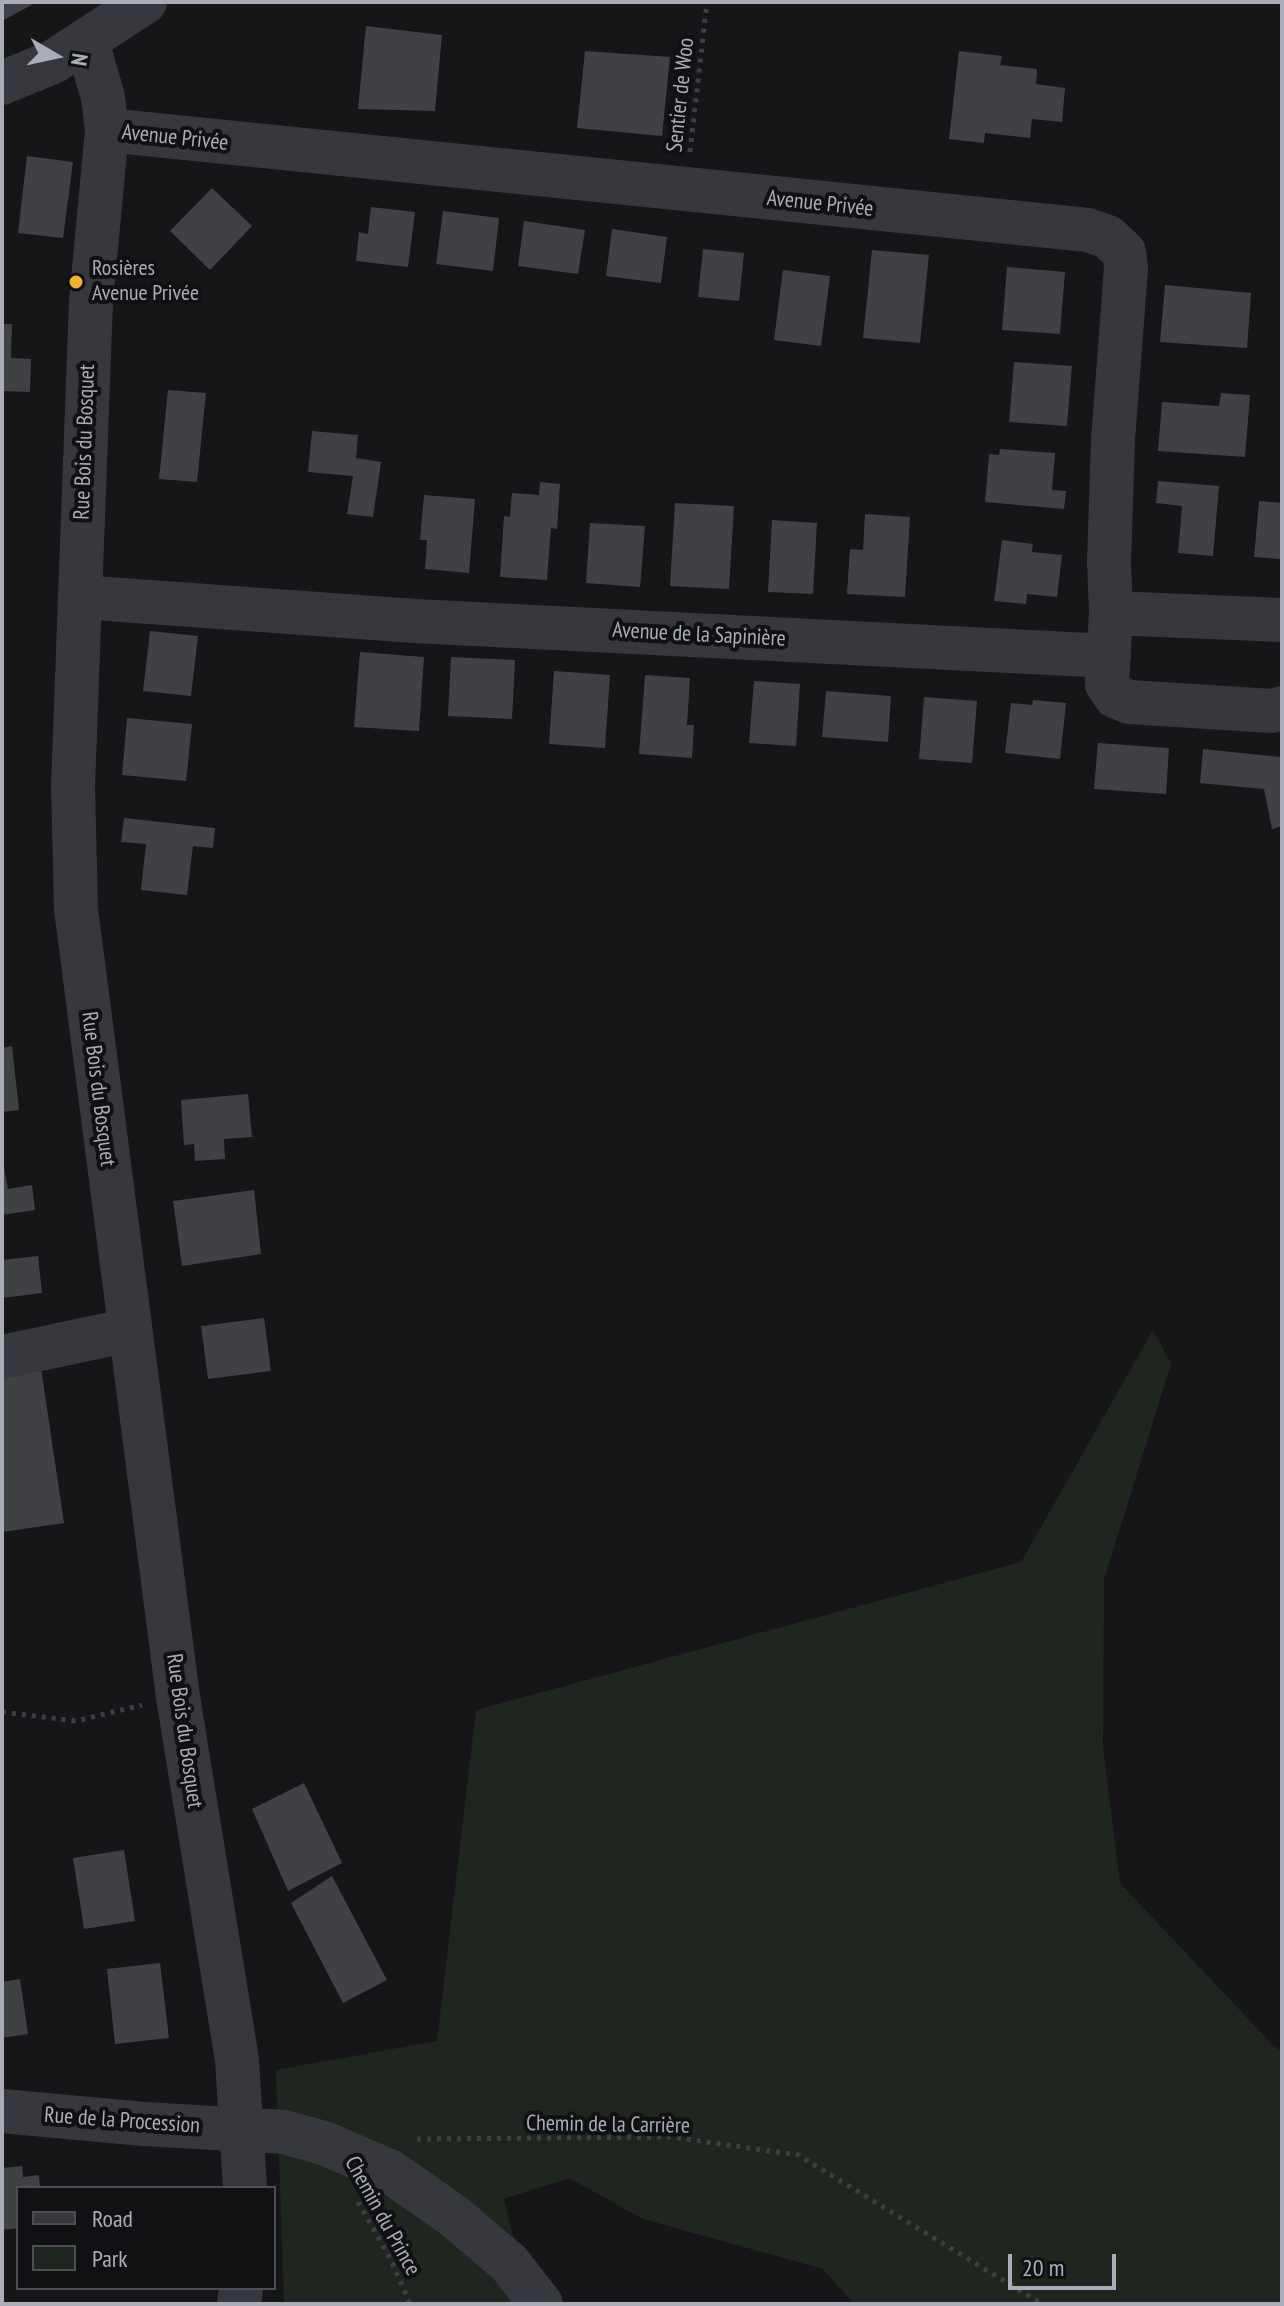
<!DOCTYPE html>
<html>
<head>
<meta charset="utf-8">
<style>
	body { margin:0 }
	#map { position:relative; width:1284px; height:2306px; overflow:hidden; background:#161618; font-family:"PT Sans Narrow",sans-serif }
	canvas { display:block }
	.frame { position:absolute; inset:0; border:4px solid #a8adb8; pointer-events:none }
	.legend { position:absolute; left:16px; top:2186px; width:260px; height:104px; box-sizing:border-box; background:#111113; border:2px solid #4d4f55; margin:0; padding:10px 14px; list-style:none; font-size:24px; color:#a8adb8 }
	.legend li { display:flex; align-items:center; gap:16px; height:40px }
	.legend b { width:40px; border:2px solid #4d4f55 }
	.north { position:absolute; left:16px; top:16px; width:80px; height:80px; -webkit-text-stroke:6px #111113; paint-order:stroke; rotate:99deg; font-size:22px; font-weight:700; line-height:32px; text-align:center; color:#a8adb8 }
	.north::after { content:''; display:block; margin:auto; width:28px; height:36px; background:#a8adb8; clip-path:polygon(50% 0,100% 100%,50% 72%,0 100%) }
	.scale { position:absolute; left:1008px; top:2254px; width:108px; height:36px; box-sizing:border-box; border:4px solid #a8adb8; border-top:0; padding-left:10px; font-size:24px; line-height:28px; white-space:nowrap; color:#a8adb8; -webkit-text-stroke:6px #111113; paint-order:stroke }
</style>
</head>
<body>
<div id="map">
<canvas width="1284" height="2306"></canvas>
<div class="frame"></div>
<ul class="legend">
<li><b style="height:10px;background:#37383d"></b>Road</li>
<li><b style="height:22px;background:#1e261f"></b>Park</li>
</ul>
<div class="north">N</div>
<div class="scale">20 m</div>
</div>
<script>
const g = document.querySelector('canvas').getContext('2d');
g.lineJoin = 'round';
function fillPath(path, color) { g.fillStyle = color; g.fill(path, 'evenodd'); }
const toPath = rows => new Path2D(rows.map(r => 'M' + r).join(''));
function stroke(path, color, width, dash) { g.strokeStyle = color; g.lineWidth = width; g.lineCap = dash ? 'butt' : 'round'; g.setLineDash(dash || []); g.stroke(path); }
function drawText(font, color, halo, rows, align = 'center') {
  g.font = font + ' "PT Sans Narrow",sans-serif'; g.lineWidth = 8; g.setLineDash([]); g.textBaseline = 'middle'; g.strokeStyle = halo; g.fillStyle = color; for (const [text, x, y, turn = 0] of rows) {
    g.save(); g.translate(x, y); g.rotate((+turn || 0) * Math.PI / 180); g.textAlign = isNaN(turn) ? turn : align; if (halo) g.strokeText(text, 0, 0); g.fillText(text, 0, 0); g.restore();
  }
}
fillPath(toPath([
	[1153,1330,1171,1364,1104,1580,1103,1747,1120,1883,1271,2043,1282,2052,1282,2304,854,2304,823,2269,643,2219,569,2178,504,2199,526,2291,527,2304,284,2304,276,2070,437,2041,476,1710,1021,1562]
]), '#1e261f');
fillPath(toPath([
	[2,2,37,2,2,21],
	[366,26,442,35,435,111,358,109],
	[585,51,670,57,662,136,577,128],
	[959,51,1002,56,1000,65,1037,69,1036,84,1065,88,1062,122,1032,119,1030,138,985,133,984,143,949,139],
	[27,156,73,162,63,238,18,233],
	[212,188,252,226,210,270,170,231],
	[371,207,415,212,408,267,356,261,359,232,368,234],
	[443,211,499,218,493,271,436,264],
	[524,221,585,230,578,274,518,266],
	[612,229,667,237,661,283,606,276],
	[703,249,744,253,739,301,698,297],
	[872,250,929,255,920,343,863,338],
	[1007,267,1065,272,1060,334,1002,330],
	[783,270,830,276,821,346,774,340],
	[1165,285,1251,293,1247,348,1160,342],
	[2,324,12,324,11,358,31,359,30,392,2,391],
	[1014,362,1072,366,1067,426,1009,422],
	[168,390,206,393,197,482,159,479],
	[1221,393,1250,395,1245,457,1158,451,1162,402,1219,406],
	[312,431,358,435,356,458,381,462,373,517,347,514,353,476,308,472],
	[1000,449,1055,453,1052,490,1066,491,1064,509,985,502,989,454,999,455],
	[1158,481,1219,486,1213,556,1178,553,1182,506,1156,503],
	[540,482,560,484,557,529,551,528,547,580,500,577,504,516,510,517,512,493,539,495],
	[424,495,475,499,469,573,425,569,427,540,420,540],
	[1259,501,1282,503,1280,559,1254,557],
	[675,503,734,506,729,589,670,586],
	[865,514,910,517,905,597,847,594,850,549,863,550],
	[772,520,817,523,813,594,768,592],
	[590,523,645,526,640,587,586,583],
	[1002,540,1033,544,1032,552,1062,555,1057,597,1027,594,1026,604,994,601],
	[150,631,198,636,191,696,143,691],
	[360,652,424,657,419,731,354,727],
	[451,657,515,660,512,719,448,716],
	[554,671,610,675,605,748,549,744],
	[645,675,690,678,687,725,694,725,692,758,639,754],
	[754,681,800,684,796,746,749,743],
	[826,691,891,696,888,742,822,737],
	[924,697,977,701,972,763,919,759],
	[1033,700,1066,703,1060,759,1005,753,1011,703,1032,705],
	[127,718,192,724,186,781,122,775],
	[1098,743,1169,748,1166,794,1094,789],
	[1203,749,1280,757,1282,826,1272,829,1264,789,1200,783],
	[124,818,215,828,213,848,193,846,187,895,141,890,146,844,121,842],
	[12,1046,19,1110,2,1112,2,1048],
	[248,1094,252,1137,224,1139,225,1159,195,1161,194,1144,184,1145,181,1100],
	[2,1157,8,1189,32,1185,35,1210,2,1215],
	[254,1190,261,1254,182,1266,173,1201],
	[38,1256,42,1293,2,1298,2,1260],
	[264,1318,271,1371,208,1379,201,1326],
	[41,1368,64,1523,2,1532,2,1374],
	[304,1783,342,1863,288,1891,252,1809],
	[124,1850,135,1921,84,1929,73,1858],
	[332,1876,387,1980,343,2003,291,1903],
	[160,1963,169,2038,115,2044,107,1969],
	[20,1979,28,2034,2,2038,2,1982],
	[22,2166,23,2177,39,2175,40,2188,18,2188,18,2228,2,2230,2,2168]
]), '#404145');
stroke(toPath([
	[690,152,707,2],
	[2,1712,76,1721,142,1705],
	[417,2139,672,2137,798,2155,1042,2304],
	[358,2202,391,2260,410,2304]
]), '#3d3f44', 5, [4, 6]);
stroke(toPath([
	[87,42,103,97,107,130,91,301,73,786,76,909,178,1697,237,2060,245,2188],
	[2,83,53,62,145,2],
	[107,130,1088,230,1108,237,1124,252,1126,268,1113,440,1109,562,1111,613,1107,684,1115,696,1129,702,1272,711,1282,708],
	[80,597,415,621,1109,656],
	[1111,613,1282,620],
	[2,1357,130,1330],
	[2,2111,144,2124,284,2132,324,2143,391,2172,455,2217,509,2263,541,2304],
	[239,2304,241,2288]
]), '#37383d', 44);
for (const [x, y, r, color] of [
	[76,282,8,"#f2b134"]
]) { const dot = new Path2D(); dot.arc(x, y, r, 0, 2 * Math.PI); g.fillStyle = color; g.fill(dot); stroke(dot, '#111113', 3); }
drawText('22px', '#a8adb8', '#111113', [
	["Sentier de Woo",681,95,-84],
	["Avenue Privée",175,138,6],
	["Avenue Privée",820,204,6],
	["Rue Bois du Bosquet",85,442,-88],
	["Avenue de la Sapinière",699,635,3],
	["Rue Bois du Bosquet",98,1089,83],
	["Rue Bois du Bosquet",184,1731,82],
	["Rue de la Procession",122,2121,4],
	["Chemin de la Carrière",608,2125,1],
	["Chemin du Prince",382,2216,61]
]);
drawText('22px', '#a8adb8', '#111113', [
	["Rosières",92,269],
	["Avenue Privée",92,294]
], 'left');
</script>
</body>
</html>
